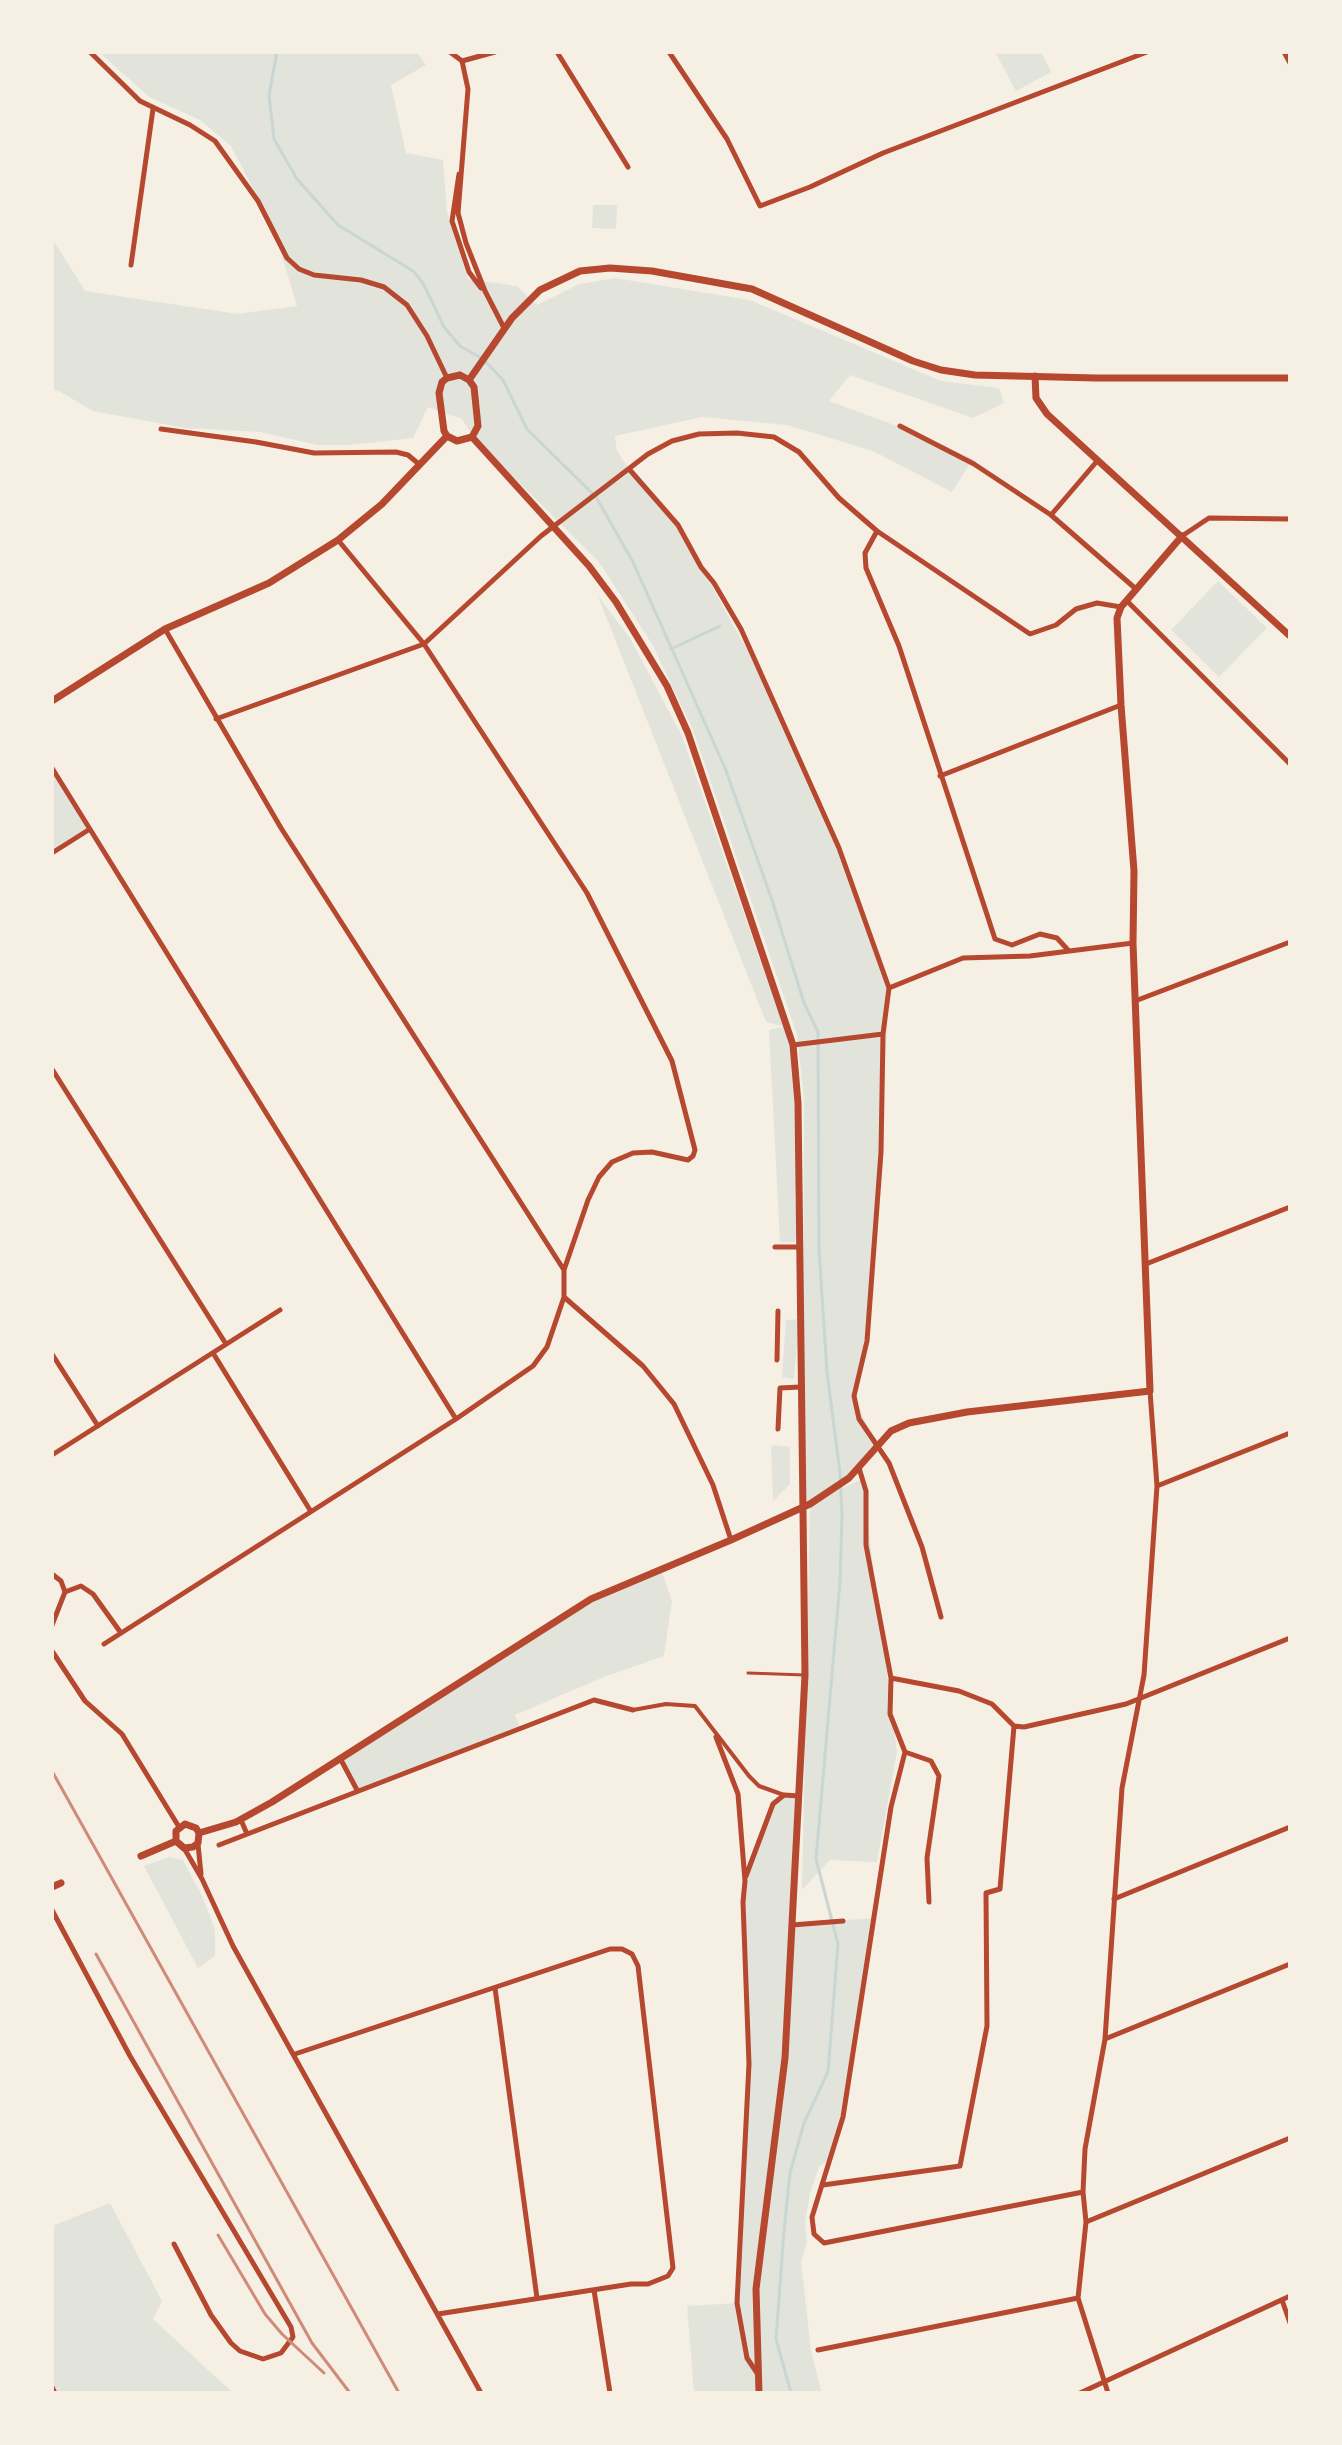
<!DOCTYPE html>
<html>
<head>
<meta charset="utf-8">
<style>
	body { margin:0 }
	#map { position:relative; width:1342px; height:2445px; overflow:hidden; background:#f6efe4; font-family:Commissioner,sans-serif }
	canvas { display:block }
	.frame { position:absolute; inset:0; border:54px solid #f6efe4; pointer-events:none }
</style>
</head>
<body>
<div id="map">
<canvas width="1342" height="2445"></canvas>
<div class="frame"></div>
</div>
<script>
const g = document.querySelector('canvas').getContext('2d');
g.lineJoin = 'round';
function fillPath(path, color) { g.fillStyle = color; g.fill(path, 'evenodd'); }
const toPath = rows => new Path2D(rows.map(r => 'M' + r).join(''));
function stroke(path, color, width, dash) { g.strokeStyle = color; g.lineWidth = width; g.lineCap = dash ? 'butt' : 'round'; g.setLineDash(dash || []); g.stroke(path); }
fillPath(toPath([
	[99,52,417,52,426,65,391,85,406,153,443,160,447,212,468,279,517,286,537,305,579,284,615,278,750,300,941,381,999,388,1004,403,973,418,850,375,829,401,913,432,973,459,952,492,873,451,787,425,702,417,615,436,617,451,629,469,678,525,772,695,839,848,889,988,881,1152,866,1341,854,1396,876,1446,849,1478,822,1498,862,1479,897,1752,877,1862,830,1860,802,1890,810,1505,803,1507,804,1099,797,1035,693,730,652,644,599,562,476,440,462,419,428,407,413,438,349,445,318,445,260,432,185,428,93,411,57,390,52,392,52,238,85,291,238,314,297,306,273,227,231,146,200,120,149,97],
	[995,52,1041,52,1051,72,1016,91],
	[593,205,617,205,616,229,592,228],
	[1218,581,1267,628,1219,677,1171,630],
	[598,596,630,638,682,736,783,1026,766,1022],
	[52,768,90,829,52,853],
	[788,1026,798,1150,795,1198,798,1227,795,1242,780,1242,769,1030],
	[799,1319,794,1379,782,1377,786,1320],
	[775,1445,790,1447,790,1484,773,1501,771,1447],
	[661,1570,672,1601,664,1656,604,1677,515,1715,520,1728,357,1790,340,1758,591,1599],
	[784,1795,799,1796,791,1924,875,1918,843,2117,829,2159,819,2167,810,2193,805,2223,807,2243,801,2261,811,2351,822,2393,694,2393,687,2306,737,2303,747,2086,745,1881,773,1804],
	[169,1857,183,1860,202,1896,215,1930,215,1956,198,1968,144,1866],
	[110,2203,162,2301,153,2319,233,2393,52,2393,52,2226]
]), '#e2e4dc');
stroke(toPath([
	[277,52,269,95,274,139,297,179,338,225,413,271,423,283,444,327,460,346,483,359,503,380,527,429,596,497,633,562,725,768,772,900,804,1003,818,1032,819,1250,827,1372,840,1473,842,1515,840,1582,816,1859,838,1944,828,2072,804,2123,790,2173,784,2231,776,2339,791,2393],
	[671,649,720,626]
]), '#c9d6d2', 3);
stroke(toPath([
	[748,1673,805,1675]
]), '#b5482f', 3);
stroke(toPath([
	[633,1710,666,1704,695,1706,749,1776,759,1786,784,1795]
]), '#b5482f', 4);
stroke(toPath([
	[90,52,140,101,190,125,215,141,258,201,287,258,299,269,314,275,361,280,384,287,407,305,427,336,447,378],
	[450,52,462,61,468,89,458,213,466,243,485,291,504,328],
	[557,52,628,167],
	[669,52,727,139,760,206,810,187,883,153,1147,52],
	[1284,52,1290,63],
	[462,61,495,52],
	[459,174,452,221,469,272,481,288],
	[131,265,153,109],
	[900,426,974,464,1051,515,1136,589],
	[161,429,256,442,314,453,396,452,408,455,420,465],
	[629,469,678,525,701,567,714,583,741,629,839,848,889,988,883,1034,881,1152,867,1341,854,1396,859,1419,889,1463,922,1547,941,1617],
	[1051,515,1098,460],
	[877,531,865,553,866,568,899,646,995,939,1012,945,1040,934,1057,938,1068,950],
	[1182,536,1209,518,1290,519],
	[1127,601,1290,764],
	[165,629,281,828,564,1270],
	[216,719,424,644,541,536,648,454,672,441,699,434,737,433,774,437,799,452,839,498,877,531,1030,634,1056,625,1076,609,1097,603,1121,607],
	[52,768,456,1419],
	[940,776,1121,705],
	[52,853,90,829],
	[889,988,963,958,1030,956,1133,943],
	[1135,1001,1290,942],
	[793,1045,883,1034],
	[52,1069,226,1344],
	[775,1247,798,1247],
	[1146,1264,1290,1207],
	[564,1297,643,1366,674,1404,713,1485,731,1540],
	[213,1353,310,1510],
	[52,1354,98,1426],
	[777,1360,778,1311],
	[778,1429,780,1388,800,1387],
	[52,1455,280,1310],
	[859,1468,866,1491,866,1545,891,1678,890,1714,905,1752,891,1807,843,2117,812,2217,814,2234,824,2243,1083,2192],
	[1157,1486,1290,1433],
	[52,1574,61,1581,65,1592],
	[52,1625,65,1592,81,1586,93,1594,121,1633],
	[104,1644,456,1419,533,1366,547,1347,564,1297,564,1270,588,1200,599,1177,612,1162,633,1153,652,1152,688,1160,693,1156,695,1150,672,1061,587,893,424,644,338,540],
	[52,1651,85,1701,122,1734,179,1827],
	[891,1678,959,1691,992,1704,1014,1726,1024,1727,1126,1704,1290,1638],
	[716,1737,738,1794,745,1881,743,1902,749,2064,737,2303,747,2358,757,2373],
	[905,1752,931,1761,939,1776,927,1858,929,1902],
	[340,1758,357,1790],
	[241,1820,247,1834],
	[198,1844,201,1874],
	[219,1845,594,1700,633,1710],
	[184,1848,202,1879,233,1946,481,2393],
	[746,1876,773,1804,784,1795,799,1796],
	[1114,1899,1290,1827],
	[52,1910,130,2056,291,2327,293,2337,281,2353,263,2359,240,2351,231,2343,211,2315,174,2244],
	[792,1925,843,1921],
	[495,1988,537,2298],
	[1105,2039,1290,1964],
	[295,2054,610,1949,622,1949,632,1954,638,1966,673,2268,668,2276,648,2284,631,2284,438,2314],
	[823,2185,960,2166,987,2026,986,1893,1000,1889,1014,1726],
	[1086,2222,1290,2138],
	[594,2290,610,2393],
	[1282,2300,1290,2323],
	[818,2350,1078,2298],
	[52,2387,55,2393],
	[1080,2393,1290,2296],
	[1108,2393,1078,2298,1086,2222,1083,2192,1085,2149,1105,2039,1122,1788,1144,1675,1157,1486,1150,1391]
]), '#b5482f', 5);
stroke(toPath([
	[1035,376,1036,398,1047,414,1290,636],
	[472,437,589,566,616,602,667,686,688,733,793,1045,798,1103,805,1675,785,2058,756,2289,759,2393],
	[199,1833,236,1822,272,1802,591,1599,731,1540,810,1504,849,1478,891,1431,909,1423,967,1412,1150,1391,1133,943,1134,871,1121,705,1117,618,1121,607,1182,536],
	[176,1841,176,1831,185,1824,196,1828,199,1833],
	[176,1841,184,1848,193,1847,198,1843,199,1833],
	[141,1856,176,1841],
	[52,1887,61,1883]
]), '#b5482f', 7);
stroke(toPath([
	[460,375,469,380,474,387,478,426,472,437,457,441,447,436,444,431,439,393,442,382,447,378,460,375],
	[469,380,512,318,540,290,580,271,610,268,652,271,752,289,913,361,941,370,975,375,1096,378,1290,378],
	[52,701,165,629,269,583,338,540,382,504,447,436]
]), '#b5482f', 7);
stroke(toPath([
	[52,1771,399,2393],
	[96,1954,312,2343,350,2393],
	[218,2235,265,2314,282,2334,324,2373]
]), '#cf8b77', 3);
</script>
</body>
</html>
